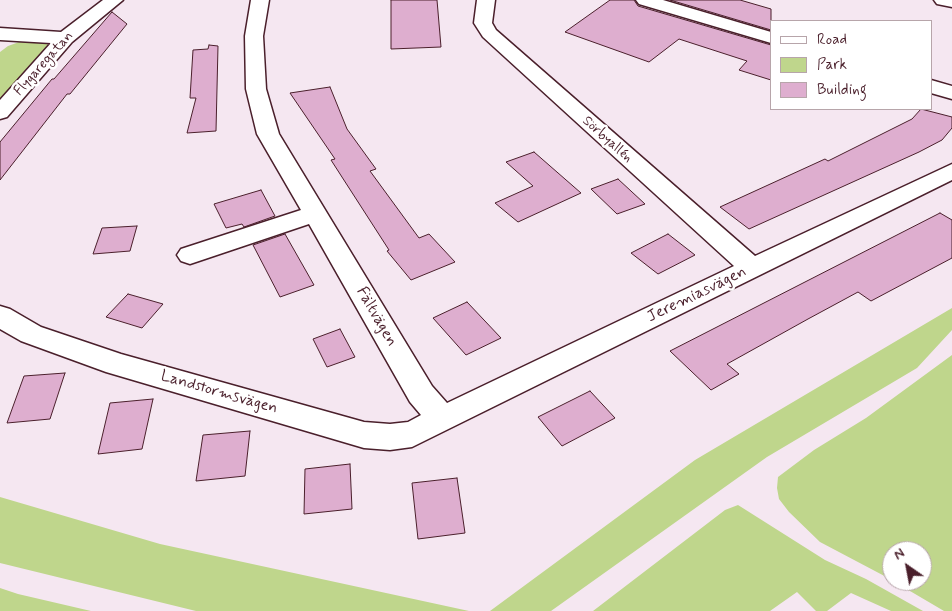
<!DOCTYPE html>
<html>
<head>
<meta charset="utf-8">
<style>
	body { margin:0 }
	#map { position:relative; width:952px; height:611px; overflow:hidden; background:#f5e7f1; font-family:Mynerve,sans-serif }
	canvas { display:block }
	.legend { position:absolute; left:770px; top:20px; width:162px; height:90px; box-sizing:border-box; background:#fff; border:1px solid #b7a5aa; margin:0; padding:6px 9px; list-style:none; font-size:15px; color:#4a1f2b }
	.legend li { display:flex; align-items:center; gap:10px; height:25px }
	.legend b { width:25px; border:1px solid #b7a5aa }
	.north { position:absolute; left:882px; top:541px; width:50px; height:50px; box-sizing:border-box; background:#fff; border:1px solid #b7a5aa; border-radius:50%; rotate:327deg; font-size:14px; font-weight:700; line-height:20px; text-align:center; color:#4a1f2b }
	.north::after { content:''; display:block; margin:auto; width:18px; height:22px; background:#4a1f2b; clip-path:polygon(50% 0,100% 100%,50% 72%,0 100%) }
</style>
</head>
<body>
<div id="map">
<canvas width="952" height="611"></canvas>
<ul class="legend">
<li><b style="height:6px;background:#fff"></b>Road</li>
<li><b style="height:14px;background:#bfd68c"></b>Park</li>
<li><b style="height:14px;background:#deaecf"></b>Building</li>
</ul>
<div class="north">N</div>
</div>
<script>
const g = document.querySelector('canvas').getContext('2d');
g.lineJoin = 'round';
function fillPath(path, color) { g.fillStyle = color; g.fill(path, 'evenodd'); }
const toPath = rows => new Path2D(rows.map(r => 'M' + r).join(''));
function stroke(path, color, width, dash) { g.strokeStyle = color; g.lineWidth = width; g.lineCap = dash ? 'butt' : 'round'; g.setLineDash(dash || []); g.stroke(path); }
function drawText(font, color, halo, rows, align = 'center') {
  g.font = font + ' Mynerve,sans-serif'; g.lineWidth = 5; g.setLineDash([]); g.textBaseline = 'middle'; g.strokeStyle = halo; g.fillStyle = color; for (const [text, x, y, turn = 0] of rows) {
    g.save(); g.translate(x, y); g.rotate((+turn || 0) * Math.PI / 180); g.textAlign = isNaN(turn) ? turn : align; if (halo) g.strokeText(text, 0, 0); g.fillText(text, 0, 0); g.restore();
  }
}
fillPath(toPath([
	[22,41,45,41,50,47,0,104,0,52,8,46],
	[952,308,952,330,917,368,767,457,551,611,490,611,695,460],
	[952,355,952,611,944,611,893,581,922,581,922,551,892,551,892,580,820,542,789,512,779,499,777,488,778,477,814,450,866,418],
	[0,497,160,544,469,611,196,611,0,563],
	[738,505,825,560,866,579,923,611,891,611,851,593,827,611,816,611,797,592,770,611,593,611,725,510],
	[0,588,18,594,91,611,0,611]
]), '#bfd68c');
const building = toPath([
	[391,0,437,0,441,47,391,49,391,0],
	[610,0,634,0,638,6,771,45,771,80,739,70,747,61,679,39,649,62,565,32,610,0],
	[670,0,740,0,771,9,771,30,670,0],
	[112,12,127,24,70,94,67,94,0,180,0,142,52,79,54,79,112,12],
	[209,45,218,46,216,131,187,133,196,98,190,98,193,50,208,49,209,45],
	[330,87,347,129,376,169,370,171,419,238,429,234,455,262,411,280,387,251,389,250,331,160,335,159,290,93,330,87],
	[921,109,952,117,952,128,942,140,919,152,749,229,720,207,825,159,828,161,912,119,921,109],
	[534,152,581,193,518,222,495,203,533,186,506,162,534,152],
	[618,179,645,204,617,214,591,189,618,179],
	[261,190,275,216,244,227,242,224,226,228,214,204,261,190],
	[940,213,952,220,952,258,871,301,858,292,808,319,727,364,739,374,711,390,670,351,940,213],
	[137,226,130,251,93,254,102,228,137,226],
	[285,234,314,285,280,297,253,245,285,234],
	[668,234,695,255,658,274,631,253,668,234],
	[128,294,163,304,142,328,106,317,128,294],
	[467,302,501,338,466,355,433,318,467,302],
	[340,329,355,357,327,367,313,339,340,329],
	[65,373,50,419,7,423,24,376,65,373],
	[590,391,615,418,562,446,538,417,590,391],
	[153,399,142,449,98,454,110,403,153,399],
	[250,431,245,476,196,481,203,435,250,431],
	[350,464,352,509,304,514,305,469,350,464],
	[457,478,465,533,418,539,412,483,457,478]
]);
fillPath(building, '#deaecf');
stroke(building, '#4a1f2b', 1);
const minor = toPath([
	[103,0,123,0,72,42,7,117,0,119,0,100,51,43,0,40,0,28,61,32,103,0],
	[251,0,269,0,263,36,266,89,279,134,432,386,447,403,734,266,483,37,474,23,477,0,495,0,492,23,496,30,755,256,952,164,952,180,412,447,390,450,364,448,106,372,21,341,0,329,0,306,10,309,41,327,121,354,364,422,390,424,408,422,421,415,410,402,309,224,190,264,181,261,177,255,181,249,301,210,257,134,246,89,245,36,251,0],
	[636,0,663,0,771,32,771,43,639,4,636,0],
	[934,0,952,0,952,7,937,4,934,0],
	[931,80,952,86,952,99,931,93,931,80]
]);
stroke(minor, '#4a1f2b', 3);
fillPath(minor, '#fff');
drawText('14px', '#4a1f2b', '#fff', [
	["Flygaregatan",44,64,-48],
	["Sörbyallén",607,140,42]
]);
drawText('16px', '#4a1f2b', '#fff', [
	["Jeremiasvägen",697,295,-26],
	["Fältvägen",376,317,60],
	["Landstormsvägen",219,393,16]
]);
</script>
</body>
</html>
